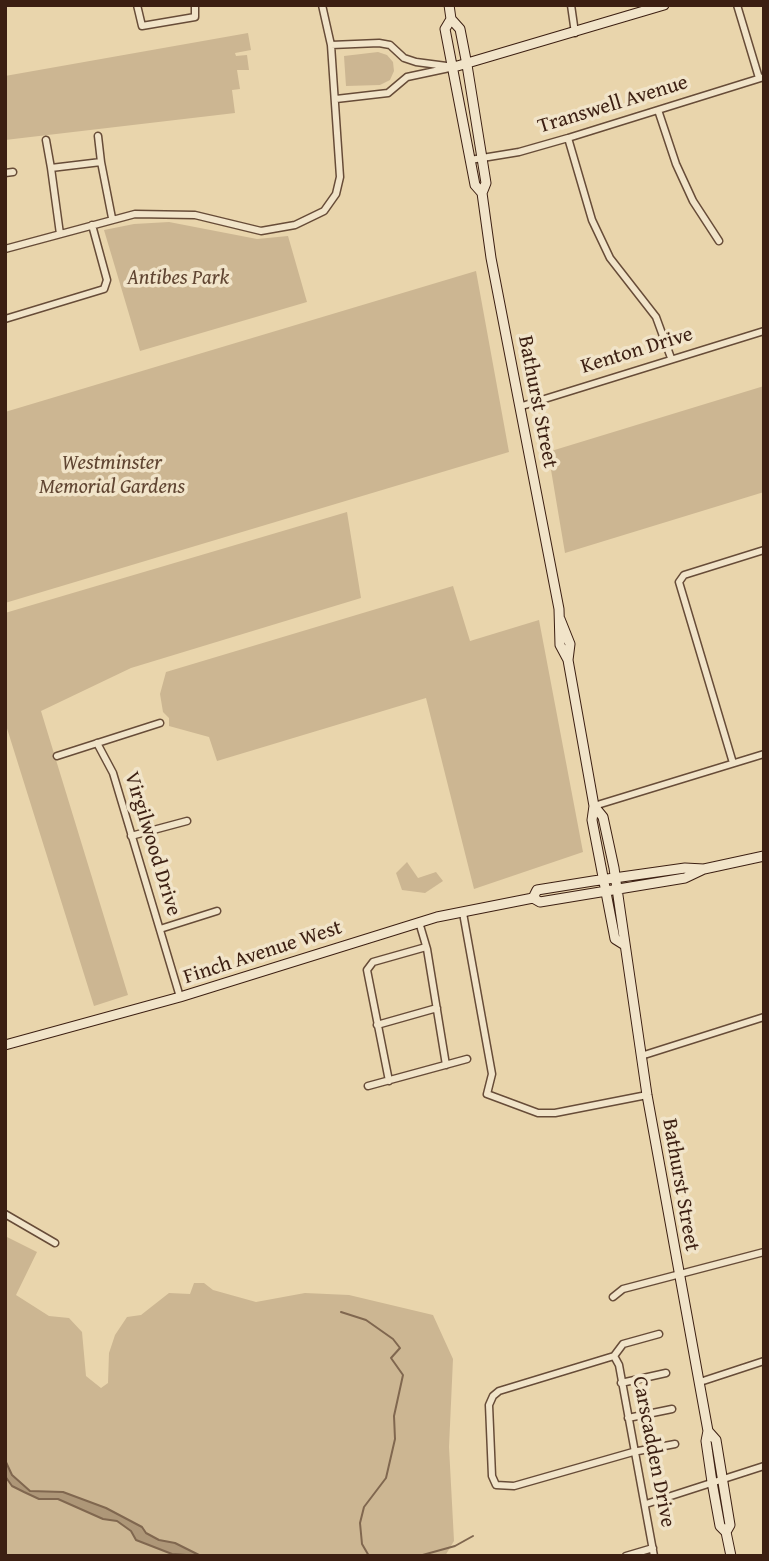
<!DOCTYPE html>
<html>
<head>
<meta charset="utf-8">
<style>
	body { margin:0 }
	#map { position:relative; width:769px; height:1561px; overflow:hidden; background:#e9d5ac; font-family:"Gentium Book Plus",serif }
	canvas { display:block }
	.frame { position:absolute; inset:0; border:7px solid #3c1f12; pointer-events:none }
</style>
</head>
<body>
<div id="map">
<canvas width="769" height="1561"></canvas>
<div class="frame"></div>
</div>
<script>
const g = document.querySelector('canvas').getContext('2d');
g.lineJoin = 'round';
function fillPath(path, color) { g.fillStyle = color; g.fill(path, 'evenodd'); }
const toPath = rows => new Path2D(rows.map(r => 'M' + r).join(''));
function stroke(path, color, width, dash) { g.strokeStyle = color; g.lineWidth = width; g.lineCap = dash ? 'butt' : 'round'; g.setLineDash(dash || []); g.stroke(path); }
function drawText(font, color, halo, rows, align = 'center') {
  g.font = font + ' "Gentium Book Plus",serif'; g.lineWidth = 7; g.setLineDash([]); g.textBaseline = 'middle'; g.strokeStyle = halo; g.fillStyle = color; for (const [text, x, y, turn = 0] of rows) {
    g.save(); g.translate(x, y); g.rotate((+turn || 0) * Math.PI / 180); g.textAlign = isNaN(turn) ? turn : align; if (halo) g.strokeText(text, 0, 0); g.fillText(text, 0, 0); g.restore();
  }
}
fillPath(toPath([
	[248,33,251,50,235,53,236,56,247,55,249,70,237,70,240,89,232,90,235,113,5,140,5,76],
	[378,52,387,55,393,62,394,71,390,80,380,85,346,86,344,56],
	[169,222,257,239,288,236,307,302,140,351,104,230,134,224],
	[476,271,509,452,5,603,5,412],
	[764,386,764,492,565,553,548,452],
	[347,512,361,598,131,668,41,711,128,995,94,1006,5,722,5,613],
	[453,586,470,641,539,620,583,852,474,889,426,698,217,761,209,737,169,726,169,718,163,712,160,694,166,672],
	[407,862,418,878,436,872,443,881,425,893,402,890,396,873],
	[5,1236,37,1252,16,1295,49,1316,69,1318,82,1332,86,1376,101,1388,108,1383,109,1353,115,1335,127,1317,141,1315,169,1293,190,1294,194,1283,204,1283,213,1290,256,1302,305,1293,349,1295,433,1315,453,1359,449,1447,454,1541,445,1556,5,1556]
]), '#ccb692');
const water = toPath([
	[5,1460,12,1475,30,1491,63,1492,106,1508,142,1527,146,1533,159,1540,175,1543,201,1556,172,1554,136,1540,131,1531,117,1521,103,1519,58,1499,39,1499,24,1492,12,1486,5,1476,5,1460]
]);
fillPath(water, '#ae9778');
stroke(water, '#80674f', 2);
stroke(toPath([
	[341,1312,366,1320,393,1339,400,1348,391,1358,403,1375,394,1416,395,1439,386,1478,364,1507,360,1523,362,1544,369,1556],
	[419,1556,455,1546,473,1536]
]), '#80674f', 2);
const street = toPath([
	[137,5,142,26,195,17,195,5],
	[571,5,575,33],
	[737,5,759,78],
	[331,45,379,43,390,45,404,58,416,62,454,67],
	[336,99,388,93,407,77,454,67],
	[658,110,676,164,693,201,719,241],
	[98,136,101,162],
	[568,138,592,220,610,258,656,317,671,358],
	[46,140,51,168],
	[470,160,519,152,568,138,764,77],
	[5,173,13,172],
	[60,234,51,168,101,162,112,218],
	[5,249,135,214,195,215,261,231,295,225,324,211,336,194,340,177,331,45,322,5],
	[5,319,104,289,107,280,92,225],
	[522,406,764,331],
	[97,743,113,773,180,997],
	[57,756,160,723],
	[733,763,679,582,684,575,764,550],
	[594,806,764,754],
	[131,836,187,821],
	[463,913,492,1074,487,1094,538,1113,555,1113,647,1095],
	[419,922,427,949,446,1065],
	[160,929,217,911],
	[377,1025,437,1008],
	[641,1056,764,1017],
	[389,1081,367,970,373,962,426,947],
	[368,1086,467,1059],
	[5,1214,55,1243],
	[613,1297,623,1289,764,1252],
	[614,1356,499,1391,493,1396,489,1405,492,1476,496,1485,514,1486,633,1452,675,1444],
	[614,1356,619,1365,654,1556],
	[614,1356,623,1344,659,1334],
	[700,1382,764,1361],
	[621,1383,666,1373],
	[628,1418,672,1409],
	[646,1504,764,1466],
	[626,1556,653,1548]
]);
const secondary = toPath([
	[449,5,451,19,460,29,467,65,486,183,482,193,491,258,559,609,560,645,568,660,594,806,592,820,615,939,623,944],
	[451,19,445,29,475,185,482,193],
	[454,67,664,5],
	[560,619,570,644,568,660],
	[594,806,603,817,614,868,647,1095,708,1431,706,1441,712,1482,720,1526,726,1532,731,1556],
	[533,898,537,890,593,881,685,868,704,869],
	[5,1045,180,997,437,917,533,898,540,902,685,878,704,869,764,856],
	[708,1431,716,1440,730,1525,726,1532]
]);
stroke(street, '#674c38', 9);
stroke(secondary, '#3c1f12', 11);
stroke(street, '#f1e4c9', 6);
stroke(secondary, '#f1e4c9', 9);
drawText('21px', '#3c1f12', '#f1e4c9', [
	["Transwell Avenue",613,105,-17],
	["Kenton Drive",637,351,-17],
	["Bathurst Street",537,402,79],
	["Virgilwood Drive",152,844,73],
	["Finch Avenue West",263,953,-18],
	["Bathurst Street",680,1185,80],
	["Carscadden Drive",653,1452,79]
]);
drawText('italic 21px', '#604532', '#f1e4c9', [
	["Antibes Park",178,279],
	["Westminster",112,464],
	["Memorial Gardens",112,488]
]);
</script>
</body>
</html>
